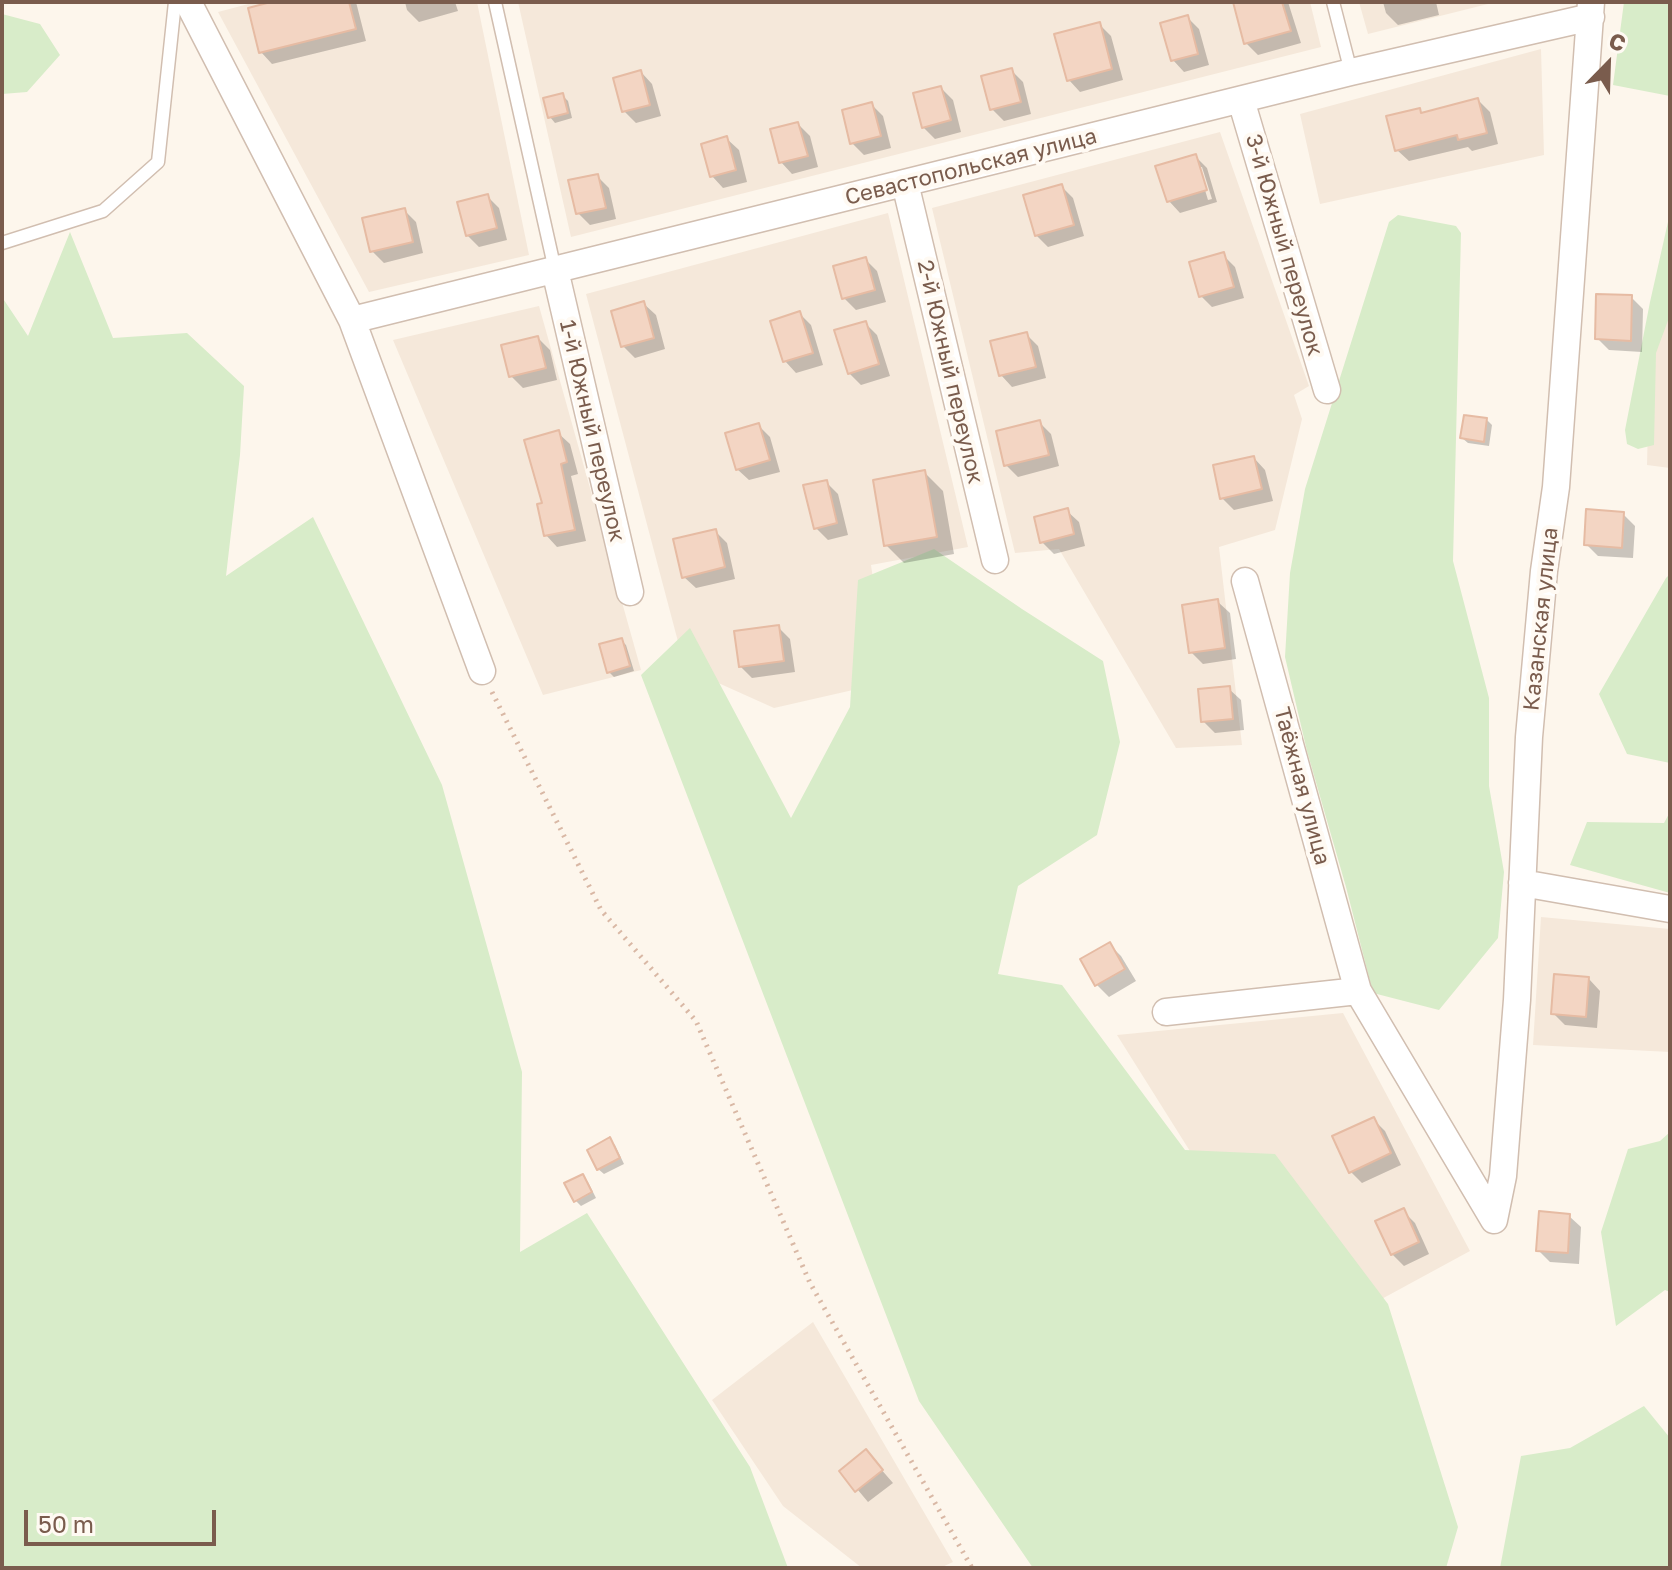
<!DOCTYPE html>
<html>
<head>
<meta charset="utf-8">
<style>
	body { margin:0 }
	#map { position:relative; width:1672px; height:1570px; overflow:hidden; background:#fdf6ec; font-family:"Golos Text",sans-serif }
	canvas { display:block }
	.frame { position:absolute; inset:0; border:4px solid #7a5c4d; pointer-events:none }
	.north { position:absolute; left:1568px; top:24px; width:80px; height:80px; -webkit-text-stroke:6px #fffaf3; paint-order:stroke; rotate:23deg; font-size:22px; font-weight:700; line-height:32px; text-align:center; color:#7a5c4d }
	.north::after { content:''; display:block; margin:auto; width:28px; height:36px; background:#7a5c4d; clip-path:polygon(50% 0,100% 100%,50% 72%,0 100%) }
	.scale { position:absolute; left:24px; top:1510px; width:192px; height:36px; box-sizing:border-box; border:4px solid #7a5c4d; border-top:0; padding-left:10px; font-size:24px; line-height:28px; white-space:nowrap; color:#7a5c4d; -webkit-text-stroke:6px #fffaf3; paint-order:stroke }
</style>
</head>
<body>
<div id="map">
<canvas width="1672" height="1570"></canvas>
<div class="frame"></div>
<div class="north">С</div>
<div class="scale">50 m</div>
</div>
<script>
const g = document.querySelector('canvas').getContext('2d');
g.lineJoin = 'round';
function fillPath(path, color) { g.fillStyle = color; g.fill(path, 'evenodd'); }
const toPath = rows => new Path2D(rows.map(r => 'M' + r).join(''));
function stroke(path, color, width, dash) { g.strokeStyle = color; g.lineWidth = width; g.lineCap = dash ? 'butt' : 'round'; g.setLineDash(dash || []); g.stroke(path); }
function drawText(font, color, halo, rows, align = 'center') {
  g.font = font + ' "Golos Text",sans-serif'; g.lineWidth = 8; g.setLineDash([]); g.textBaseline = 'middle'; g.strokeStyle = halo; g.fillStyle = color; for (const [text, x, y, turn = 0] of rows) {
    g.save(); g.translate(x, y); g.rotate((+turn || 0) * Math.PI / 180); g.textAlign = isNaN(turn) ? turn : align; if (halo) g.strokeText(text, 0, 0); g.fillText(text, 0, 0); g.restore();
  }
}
fillPath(toPath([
	[256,2,477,2,529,255,369,292,218,12],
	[518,2,1310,2,1321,47,571,237],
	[1359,2,1496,2,1368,34],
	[1541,49,1544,155,1320,204,1300,114],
	[1220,132,1309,386,1294,395,1302,419,1275,530,1219,547,1242,745,1176,748,1059,549,1015,553,932,208],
	[888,213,968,547,871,565,888,682,774,708,685,668,586,294],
	[1670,295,1670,468,1647,465,1650,346],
	[539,306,641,670,543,695,393,340],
	[1541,917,1670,929,1670,1052,1533,1045],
	[1343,1013,1470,1251,1308,1339,1117,1035],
	[813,1322,953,1562,940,1568,862,1568,783,1506,712,1400]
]), '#f5e8da');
fillPath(toPath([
	[1624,2,1670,2,1670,96,1613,85],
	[2,14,40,24,60,55,27,92,2,94],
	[1670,213,1670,315,1656,353,1654,445,1638,449,1627,444,1625,430,1650,302],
	[1398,215,1456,226,1461,233,1453,561,1489,698,1489,786,1504,872,1498,938,1439,1010,1373,993,1346,887,1307,751,1285,657,1290,573,1305,489,1389,222],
	[70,232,113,338,187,333,244,386,240,455,226,576,313,517,442,785,522,1072,520,1252,587,1213,750,1467,788,1568,2,1568,2,297,28,336],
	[934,549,1022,609,1103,661,1120,742,1097,835,1018,886,998,974,1062,985,1185,1150,1275,1154,1388,1304,1458,1527,1446,1568,1033,1568,919,1401,641,675,690,628,791,818,850,707,858,580],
	[1670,574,1670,763,1627,754,1599,694,1666,578],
	[1670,812,1670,893,1570,865,1587,822,1664,823],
	[1670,1132,1670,1292,1665,1290,1616,1326,1601,1232,1628,1149,1660,1141],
	[1644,1406,1670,1438,1670,1568,1500,1568,1521,1456,1570,1448]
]), '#d8ecc9');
fillPath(toPath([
	[279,2,356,2,366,41,272,64,261,52],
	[405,2,455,2,458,11,419,22,407,10],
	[1242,2,1288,2,1301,43,1258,55,1246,43],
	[1383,2,1436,2,1439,15,1398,25,1386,13],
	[1187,17,1199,29,1209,65,1184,72,1173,60],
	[1099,24,1111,36,1123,80,1080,92,1069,80],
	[1011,70,1023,82,1031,114,1004,121,992,109],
	[641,72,652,84,661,116,636,123,624,111],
	[941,88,953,100,961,132,935,139,923,127],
	[562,95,568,101,572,118,555,123,550,117],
	[1478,100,1490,112,1498,144,1472,151,1468,147,1409,161,1397,150,1419,110,1424,114],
	[871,104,883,116,891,148,864,155,852,143],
	[798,124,810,136,818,167,792,174,781,162],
	[727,139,739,150,747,182,723,188,712,176],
	[1195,156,1207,168,1217,202,1180,213,1169,201],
	[1198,167,1202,167,1212,199,1208,200],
	[597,176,609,188,616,219,590,225,578,213],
	[1061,186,1073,198,1084,236,1048,247,1036,235],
	[487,196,499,208,507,240,479,247,467,235],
	[404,210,416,222,423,253,384,263,372,251],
	[1223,255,1235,267,1244,298,1212,307,1201,296],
	[865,259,877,271,886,302,856,310,844,298],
	[1631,297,1643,309,1642,352,1609,350,1597,338],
	[644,304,656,315,665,349,635,358,623,346],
	[800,314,811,325,823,365,796,373,785,361],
	[865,323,877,335,890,376,861,385,849,373],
	[1026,334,1038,346,1046,378,1012,387,1001,375],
	[538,338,550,350,557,380,523,388,511,376],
	[1487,420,1492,425,1489,446,1468,443,1462,438],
	[1039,422,1051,434,1059,466,1018,477,1006,465],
	[758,425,770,437,780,472,749,480,737,469],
	[558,433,570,444,578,474,571,476,586,541,557,547,546,535,544,504],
	[1254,458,1265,470,1273,501,1234,510,1222,498],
	[924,472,943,491,954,554,904,563,886,545],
	[826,482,838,494,848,535,828,540,816,528],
	[1067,511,1079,522,1085,546,1054,554,1042,542],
	[1623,514,1635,526,1633,558,1598,556,1586,544],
	[715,531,727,543,735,579,696,588,684,577],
	[1218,602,1230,613,1236,659,1203,664,1191,652],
	[778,627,790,639,795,672,752,678,740,666],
	[621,640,626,645,634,671,614,677,609,672],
	[1229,689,1241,700,1244,730,1215,733,1203,721],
	[1109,944,1121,956,1136,981,1109,997,1097,985],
	[1589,979,1600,991,1597,1028,1565,1025,1553,1013],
	[1373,1119,1385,1131,1401,1165,1362,1183,1351,1172],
	[610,1140,615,1145,624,1164,604,1174,598,1169],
	[582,1176,588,1182,596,1198,581,1206,576,1201],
	[1403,1211,1415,1223,1429,1254,1404,1266,1392,1254],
	[1569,1216,1581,1227,1579,1264,1550,1262,1538,1250],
	[866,1452,893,1483,868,1502,842,1471]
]), '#0003');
const building = toPath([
	[271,2,349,2,356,29,259,53,248,8,271,2],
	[1233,2,1282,2,1291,31,1244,44,1233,2],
	[1188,15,1198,54,1171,61,1160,23,1188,15],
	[1100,22,1112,69,1067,81,1054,34,1100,22],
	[1012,68,1021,102,990,110,981,76,1012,68],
	[641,70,650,105,622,112,613,78,641,70],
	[941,86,951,120,922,128,913,93,941,86],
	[563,93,568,113,548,118,543,98,563,93],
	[1478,98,1487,133,1458,140,1457,135,1395,151,1386,116,1420,108,1421,113,1478,98],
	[872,102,881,136,850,144,842,110,872,102],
	[798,122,808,156,779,163,770,129,798,122],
	[727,136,736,170,710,177,701,144,727,136],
	[1196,154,1207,190,1167,202,1155,166,1196,154],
	[598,174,606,208,576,214,568,180,598,174],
	[1062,184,1074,225,1035,236,1023,195,1062,184],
	[488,194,497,228,466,236,457,202,488,194],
	[405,208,413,242,370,252,362,218,405,208],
	[1224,252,1234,287,1199,297,1189,262,1224,252],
	[866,257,875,290,842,299,833,266,866,257],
	[1596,294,1632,295,1631,341,1595,339,1596,294],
	[644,301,654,338,621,347,611,311,644,301],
	[800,311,813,353,783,362,770,321,800,311],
	[866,321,879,364,848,374,834,330,866,321],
	[1027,332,1036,367,999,376,990,341,1027,332],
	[538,336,546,368,509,377,501,345,538,336],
	[1464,415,1487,418,1484,442,1460,438,1464,415],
	[1040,420,1049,455,1004,466,996,431,1040,420],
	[759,423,770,460,736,470,725,433,759,423],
	[559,430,567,462,561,464,575,530,544,536,537,504,542,503,524,440,559,430],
	[1254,456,1262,489,1220,499,1213,465,1254,456],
	[925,470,937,537,884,546,873,480,925,470],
	[827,480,837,523,814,529,803,485,827,480],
	[1068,508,1074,534,1040,543,1034,517,1068,508],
	[1586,509,1624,512,1622,548,1584,545,1586,509],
	[716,529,725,567,682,578,673,539,716,529],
	[1218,599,1225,648,1189,653,1182,605,1218,599],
	[779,625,784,661,739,667,734,631,779,625],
	[622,638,630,666,607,673,599,644,622,638],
	[1230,686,1233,719,1201,722,1198,689,1230,686],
	[1110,942,1125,969,1095,986,1080,959,1110,942],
	[1554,974,1589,977,1586,1017,1551,1014,1554,974],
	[1374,1117,1391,1153,1349,1173,1332,1136,1374,1117],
	[610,1137,620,1158,597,1170,587,1150,610,1137],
	[583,1174,592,1192,574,1202,564,1183,583,1174],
	[1404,1208,1419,1242,1391,1255,1375,1221,1404,1208],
	[1539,1211,1570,1214,1568,1253,1536,1251,1539,1211],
	[866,1449,883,1470,855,1492,839,1471,866,1449]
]);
fillPath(building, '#f3d5c3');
stroke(building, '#e6bba3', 2);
const service = toPath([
	[495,2,555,270],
	[1333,2,1351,72],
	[2,243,103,211,158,162,175,2]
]);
const minor = toPath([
	[188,2,352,320,482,671],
	[1241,100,1327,390],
	[905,183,995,560],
	[555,270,630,592],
	[352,320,1351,72,1591,17],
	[1522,883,1670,909],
	[1358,991,1494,1220],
	[1166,1012,1358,991,1245,581],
	[1494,1220,1503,1176,1517,1000,1529,737,1544,571,1556,487,1591,2]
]);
stroke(service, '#d1beb0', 15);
stroke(minor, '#d1beb0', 29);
stroke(toPath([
	[492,692,601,910,696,1021,810,1283,972,1568]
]), '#d9b8a5', 5, [2, 6]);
stroke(service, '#fff', 12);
stroke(minor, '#fff', 26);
drawText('22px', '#7a5c4d', '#fffaf3', [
	["Севастопольская улица",971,167,-14],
	["3-й Южный переулок",1284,245,74],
	["2-й Южный переулок",950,372,77],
	["1-й Южный переулок",592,431,77],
	["Казанская улица",1541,619,-84],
	["Таёжная улица",1302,786,75]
]);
</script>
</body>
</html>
